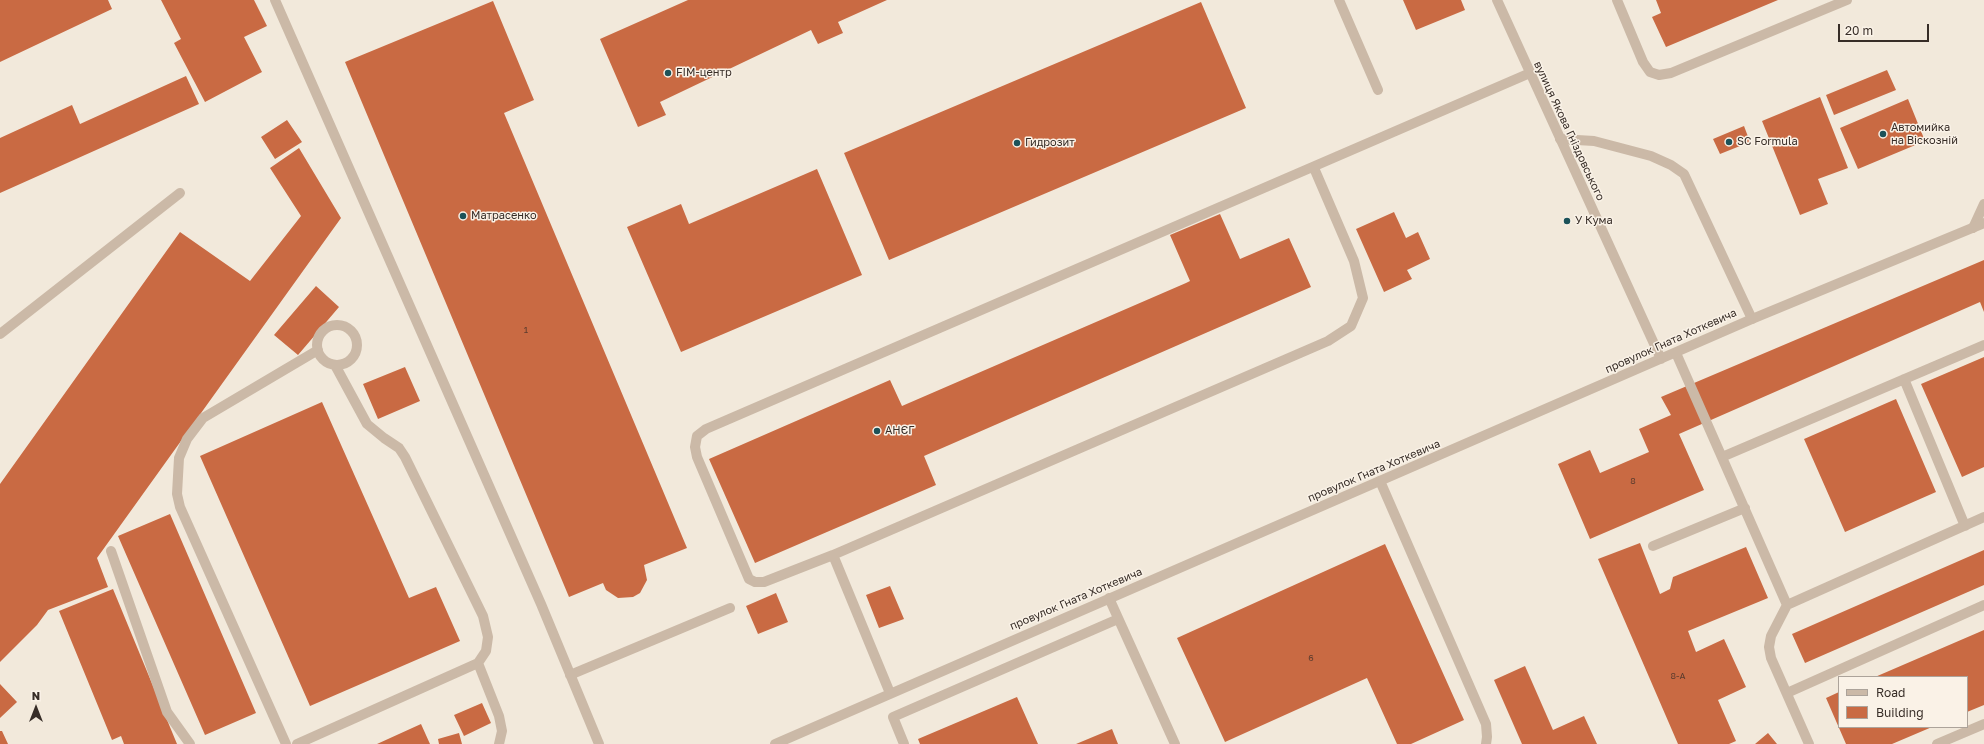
<!DOCTYPE html>
<html>
<head>
<meta charset="utf-8">
<style>
	body { margin:0 }
	#map { position:relative; width:1984px; height:744px; overflow:hidden; background:#f2e9db; font-family:"Golos Text",sans-serif }
	canvas { display:block }
	.legend { position:absolute; left:1838px; top:676px; width:130px; height:52px; box-sizing:border-box; background:#faf2e7; border:1px solid #aca39a; margin:0; padding:5px 7px; list-style:none; font-size:12px; color:#372d27 }
	.legend li { display:flex; align-items:center; gap:8px; height:20px }
	.legend b { width:20px; border:1px solid #aca39a }
	.north { position:absolute; left:16px; top:688px; width:40px; height:40px; -webkit-text-stroke:3px #faf2e7; paint-order:stroke; rotate:0deg; font-size:11px; font-weight:700; line-height:16px; text-align:center; color:#372d27 }
	.north::after { content:''; display:block; margin:auto; width:14px; height:18px; background:#372d27; clip-path:polygon(50% 0,100% 100%,50% 72%,0 100%) }
	.scale { position:absolute; left:1838px; top:24px; width:91px; height:18px; box-sizing:border-box; border:2px solid #372d27; border-top:0; padding-left:5px; font-size:12px; line-height:14px; white-space:nowrap; color:#372d27; -webkit-text-stroke:3px #faf2e7; paint-order:stroke }
</style>
</head>
<body>
<div id="map">
<canvas width="1984" height="744"></canvas>
<ul class="legend">
<li><b style="height:5px;background:#cbb9a7"></b>Road</li>
<li><b style="height:11px;background:#c96a43"></b>Building</li>
</ul>
<div class="north">N</div>
<div class="scale">20 m</div>
</div>
<script>
const g = document.querySelector('canvas').getContext('2d');
g.lineJoin = 'round';
function fillPath(path, color) { g.fillStyle = color; g.fill(path, 'evenodd'); }
const toPath = rows => new Path2D(rows.map(r => 'M' + r).join(''));
function stroke(path, color, width, dash) { g.strokeStyle = color; g.lineWidth = width; g.lineCap = dash ? 'butt' : 'round'; g.setLineDash(dash || []); g.stroke(path); }
function drawText(font, color, halo, rows, align = 'center') {
  g.font = font + ' "Golos Text",sans-serif'; g.lineWidth = 3; g.setLineDash([]); g.textBaseline = 'middle'; g.strokeStyle = halo; g.fillStyle = color; for (const [text, x, y, turn = 0] of rows) {
    g.save(); g.translate(x, y); g.rotate((+turn || 0) * Math.PI / 180); g.textAlign = isNaN(turn) ? turn : align; if (halo) g.strokeText(text, 0, 0); g.fillText(text, 0, 0); g.restore();
  }
}
fillPath(toPath([
	[0,0,108,0,112,9,0,62],
	[161,0,254,0,267,26,244,37,262,72,205,102,174,43,181,39],
	[688,0,887,0,838,22,843,33,818,44,811,30,660,102,666,115,638,127,600,39],
	[1403,0,1461,0,1465,10,1416,30],
	[1656,0,1778,0,1666,47,1652,17,1661,13],
	[493,1,534,100,504,113,687,548,644,565,647,580,640,593,633,597,618,598,606,590,603,583,569,597,345,62],
	[1201,2,1246,108,889,260,844,153],
	[1887,70,1896,90,1834,115,1826,95],
	[186,76,199,104,0,193,0,138,72,105,80,124],
	[1820,97,1848,168,1818,179,1828,204,1800,215,1762,121],
	[1908,99,1925,141,1858,169,1840,128],
	[287,120,302,142,275,159,261,137],
	[1744,126,1750,142,1720,154,1713,139],
	[299,148,341,218,97,558,108,587,48,610,37,625,0,662,0,484,180,232,250,281,301,216,270,168],
	[817,169,862,275,681,352,627,227,681,204,689,224],
	[1394,212,1406,238,1418,232,1430,259,1407,270,1412,279,1384,292,1356,229],
	[1220,214,1240,259,1289,238,1311,287,924,456,936,485,755,563,709,459,890,380,902,406,1186,283,1190,281,1170,235],
	[1984,260,1984,312,1980,302,1679,434,1704,490,1590,539,1558,464,1590,450,1600,473,1649,452,1639,429,1671,415,1661,397],
	[316,286,339,307,298,355,274,335],
	[1984,357,1984,467,1962,477,1921,384],
	[405,367,420,401,378,419,363,384],
	[1896,399,1936,492,1845,532,1804,439],
	[322,402,409,598,436,587,460,641,310,706,200,456],
	[170,514,256,713,205,735,118,536],
	[1640,543,1660,594,1670,589,1673,577,1746,547,1768,598,1688,631,1696,652,1724,639,1746,687,1718,700,1736,741,1729,744,1678,744,1598,559],
	[1385,544,1464,720,1411,744,1397,744,1367,678,1225,742,1177,638],
	[1984,550,1984,585,1805,663,1792,634],
	[890,586,904,619,879,628,866,595],
	[113,589,177,744,124,744,121,736,112,740,59,611],
	[776,593,788,622,758,634,746,606],
	[1984,630,1984,705,1967,712,1967,677,1875,677],
	[1525,666,1553,730,1584,716,1597,744,1522,744,1494,680],
	[0,684,17,702,0,718],
	[1839,692,1839,727,1932,727,1892,744,1846,744,1826,698],
	[1017,697,1038,744,920,744,918,739],
	[482,703,491,723,464,736,454,715],
	[421,724,430,744,377,744],
	[1112,729,1118,744,1076,744],
	[0,731,2,731,8,744,0,744],
	[459,733,462,744,439,744,438,739],
	[1768,733,1777,744,1755,744]
]), '#c96a43');
stroke(toPath([
	[275,0,541,604,599,744],
	[1339,0,1378,90],
	[1617,0,1643,62,1650,72,1659,75,1671,73,1847,0],
	[1560,139,1594,141,1651,156,1671,165,1684,174,1752,319],
	[1314,168,1354,261,1363,298,1351,326,1328,341,833,555,764,582,755,582,749,579,697,457,695,447,697,436,706,429,1530,73],
	[1973,228,1984,204],
	'317 345a20 20 0 1 1 40 0a20 20 0 1 1-40 0Z',
	[0,334,180,193],
	[1676,353,1787,605],
	[1904,379,1965,526],
	[1722,457,1984,345],
	[1380,481,1486,724,1487,737,1486,744],
	[1653,546,1745,508],
	[111,551,167,712,190,744],
	[833,555,890,693],
	[1109,598,1175,744],
	[478,663,499,716,502,731,499,744],
	[570,675,730,608],
	[1787,693,1984,605],
	[286,744,180,507,177,494,179,458,187,439,203,418,318,350],
	[297,744,478,663,486,651,488,637,483,616,405,457,399,448,384,438,367,424,335,365],
	[904,744,893,717,1118,619],
	[1809,744,1771,658,1769,647,1771,636,1787,605,1984,517],
	[1937,744,1984,724]
]), '#cbb9a7', 10);
stroke(toPath([
	[1497,0,1661,359],
	[775,744,1752,319,1984,223]
]), '#cbb9a7', 10);
for (const [x, y, r, color] of [
	[668,73,4,"#1c5259"],
	[1883,134,4,"#1c5259"],
	[1729,142,4,"#1c5259"],
	[1017,143,4,"#1c5259"],
	[463,216,4,"#1c5259"],
	[1567,221,4,"#1c5259"],
	[877,431,4,"#1c5259"]
]) { const dot = new Path2D(); dot.arc(x, y, r, 0, 2 * Math.PI); g.fillStyle = color; g.fill(dot); stroke(dot, '#faf2e7', 1.5); }
drawText('9px', '#5c3c2e', null, [
	["1",526,330],
	["8",1633,481],
	["6",1311,658],
	["8-А",1678,676]
]);
drawText('11px', '#372d27', '#faf2e7', [
	["FIM-центр",676,73],
	["Автомийка",1891,128],
	["на Віскозній",1891,141],
	["SC Formula",1737,142],
	["Гидрозит",1025,143],
	["Матрасенко",471,216],
	["У Кума",1575,221],
	["АНЄГ",885,431]
], 'left');
drawText('11px', '#372d27', '#faf2e7', [
	["вулиця Якова Гніздовського",1569,131,65],
	["провулок Гната Хоткевича",1671,341,-24],
	["провулок Гната Хоткевича",1374,471,-23],
	["провулок Гната Хоткевича",1076,599,-23]
]);
</script>
</body>
</html>
